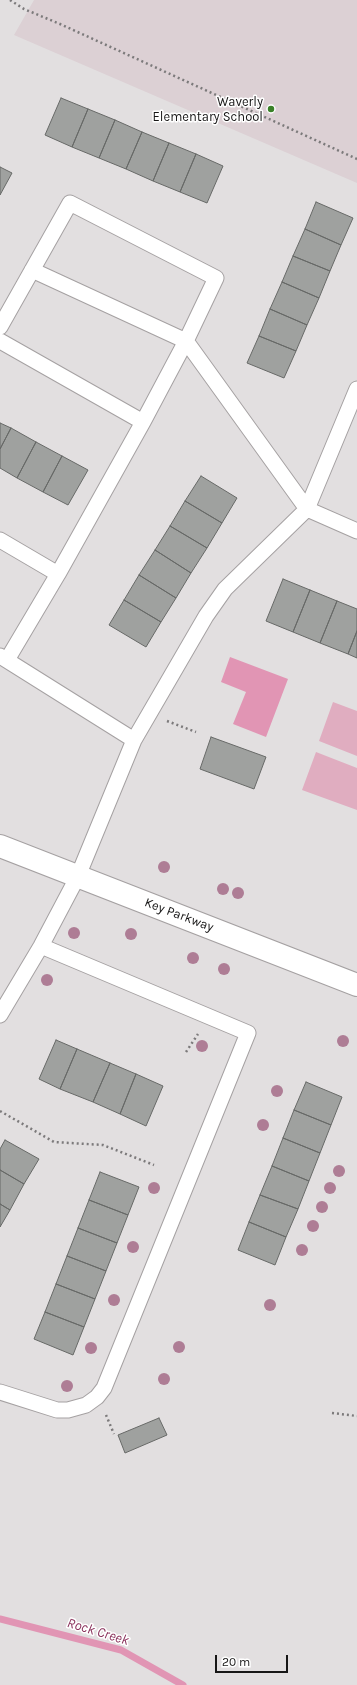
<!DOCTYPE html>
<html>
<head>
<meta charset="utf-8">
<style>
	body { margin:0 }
	#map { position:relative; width:357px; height:1685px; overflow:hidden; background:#e2dfe0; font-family:Karla,sans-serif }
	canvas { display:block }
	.scale { position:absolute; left:215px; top:1655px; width:73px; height:18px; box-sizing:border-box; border:2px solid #171616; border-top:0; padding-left:5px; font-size:12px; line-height:14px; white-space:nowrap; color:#171616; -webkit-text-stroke:3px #fff; paint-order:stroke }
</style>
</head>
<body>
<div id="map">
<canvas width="357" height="1685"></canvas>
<div class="scale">20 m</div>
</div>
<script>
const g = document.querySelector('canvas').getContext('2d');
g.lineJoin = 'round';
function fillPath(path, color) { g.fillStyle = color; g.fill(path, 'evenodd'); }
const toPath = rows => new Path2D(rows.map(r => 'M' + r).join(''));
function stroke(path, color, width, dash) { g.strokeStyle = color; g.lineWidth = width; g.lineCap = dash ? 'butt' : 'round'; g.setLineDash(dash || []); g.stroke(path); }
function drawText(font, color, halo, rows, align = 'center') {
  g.font = font + ' Karla,sans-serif'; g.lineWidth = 3; g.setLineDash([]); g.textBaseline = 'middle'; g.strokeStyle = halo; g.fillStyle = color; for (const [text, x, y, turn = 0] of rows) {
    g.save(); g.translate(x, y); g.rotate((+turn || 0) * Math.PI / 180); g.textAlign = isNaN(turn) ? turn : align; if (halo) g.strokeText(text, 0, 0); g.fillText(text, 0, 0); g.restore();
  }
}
fillPath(toPath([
	[34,0,357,0,357,183,14,35]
]), '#dcd0d4');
fillPath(toPath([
	[333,702,357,711,357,756,319,741],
	[316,752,357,768,357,810,302,790]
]), '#e0adc0');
fillPath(toPath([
	[230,657,288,679,266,737,233,724,246,692,221,682]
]), '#e195b4');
stroke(toPath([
	[0,1619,121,1650,183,1685]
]), '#e195b4', 7);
const building = toPath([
	[61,98,88,109,72,147,45,135,61,98],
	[88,109,115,120,99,158,72,147,88,109],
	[115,120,142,132,126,169,99,158,115,120],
	[142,132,169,143,153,181,126,169,142,132],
	[169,143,196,154,180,192,153,181,169,143],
	[196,154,223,166,207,203,180,192,196,154],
	[0,167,12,173,0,195,0,167],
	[316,202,353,218,341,245,305,229,316,202],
	[305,229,341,245,330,271,293,256,305,229],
	[293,256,330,271,319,298,282,282,293,256],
	[282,282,319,298,307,325,270,309,282,282],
	[270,309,307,325,296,351,259,336,270,309],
	[259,336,296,351,284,378,247,363,259,336],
	[0,423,11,428,0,449,0,423],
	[11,428,36,442,17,478,0,468,0,449,11,428],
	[36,442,62,456,43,492,17,478,36,442],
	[62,456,88,470,68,505,43,492,62,456],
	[201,476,237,498,222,523,185,501,201,476],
	[185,501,222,523,207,548,170,526,185,501],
	[170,526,207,548,191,573,155,550,170,526],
	[155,550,191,573,176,598,139,575,155,550],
	[139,575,176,598,161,622,124,600,139,575],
	[283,579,310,590,293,632,266,621,283,579],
	[310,590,337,601,320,643,293,632,310,590],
	[124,600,161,622,146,647,109,625,124,600],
	[337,601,357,609,357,631,348,654,320,643,337,601],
	[357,631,357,658,348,654,357,631],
	[211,737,266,757,254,789,200,769,211,737],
	[56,1040,77,1049,60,1089,39,1079,56,1040],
	[77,1049,110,1063,93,1102,60,1089,77,1049],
	[110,1063,136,1074,120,1114,93,1102,110,1063],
	[136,1074,163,1086,146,1126,120,1114,136,1074],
	[306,1082,342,1097,331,1125,294,1110,306,1082],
	[294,1110,331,1125,320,1153,283,1138,294,1110],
	[283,1138,320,1153,309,1181,272,1166,283,1138],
	[5,1140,39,1159,24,1184,0,1170,0,1149,5,1140],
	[272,1166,309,1181,298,1209,260,1195,272,1166],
	[0,1170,24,1184,10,1210,0,1204,0,1170],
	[100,1172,139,1187,128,1215,89,1200,100,1172],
	[260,1195,298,1209,286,1237,249,1222,260,1195],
	[89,1200,128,1215,117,1243,78,1228,89,1200],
	[0,1204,10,1210,0,1227,0,1204],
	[249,1222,286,1237,275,1265,238,1250,249,1222],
	[78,1228,117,1243,106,1271,67,1256,78,1228],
	[67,1256,106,1271,95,1299,56,1284,67,1256],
	[56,1284,95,1299,84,1327,45,1312,56,1284],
	[45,1312,84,1327,73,1355,34,1339,45,1312],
	[159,1418,167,1435,125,1453,118,1435,159,1418]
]);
fillPath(building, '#9fa19f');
stroke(building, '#676967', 1);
const service = toPath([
	[0,327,70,203,216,278,186,341,143,422,58,574,7,660],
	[0,341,143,422],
	[357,389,307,509,357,531],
	[0,540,58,574],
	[0,656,134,740],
	[0,1015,41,946,78,876,134,740,206,616,225,589,307,509,186,341,32,270],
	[0,1392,57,1410,68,1410,86,1405,97,1397,104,1388,248,1033,41,946]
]);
const tertiary = toPath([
	[0,846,357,985]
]);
stroke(service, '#a5a1a2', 17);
stroke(tertiary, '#a5a1a2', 24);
stroke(toPath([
	[10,0,24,9,60,24,357,159],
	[167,721,196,732],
	[186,1052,198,1034],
	[0,1111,54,1142,103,1145,154,1165],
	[332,1413,357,1416],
	[106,1415,114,1434]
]), '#7c7a7b', 2.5, [2, 3]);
stroke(service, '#fff', 15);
stroke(tertiary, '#fff', 22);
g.fillStyle = '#ae7d95';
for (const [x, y] of [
	[164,867],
	[223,889],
	[238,893],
	[74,933],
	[131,934],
	[193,958],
	[224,969],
	[47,980],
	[343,1041],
	[202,1046],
	[277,1091],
	[263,1125],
	[339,1171],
	[154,1188],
	[330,1188],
	[322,1207],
	[313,1226],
	[133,1247],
	[302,1250],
	[114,1300],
	[270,1305],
	[179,1347],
	[91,1348],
	[164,1379],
	[67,1386]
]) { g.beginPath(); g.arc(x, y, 6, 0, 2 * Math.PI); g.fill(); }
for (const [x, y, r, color] of [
	[271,109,4,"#3a8127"]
]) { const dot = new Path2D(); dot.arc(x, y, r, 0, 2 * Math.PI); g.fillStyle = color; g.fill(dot); stroke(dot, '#fff', 1.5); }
drawText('13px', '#171616', '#fff', [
	["Waverly",263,102],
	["Elementary School",263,117]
], 'right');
drawText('13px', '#171616', '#fff', [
	["Key Parkway",179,915,21]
]);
drawText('italic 14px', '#8a325c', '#fff', [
	["Rock Creek",98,1632,17]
]);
</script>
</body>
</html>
